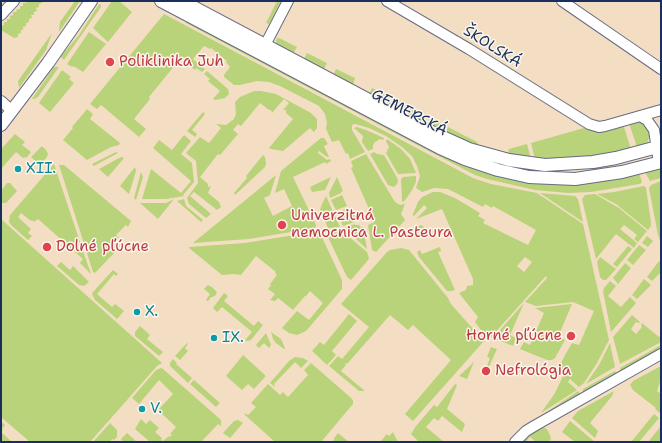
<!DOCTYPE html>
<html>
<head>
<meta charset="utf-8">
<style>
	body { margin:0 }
	#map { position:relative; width:662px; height:443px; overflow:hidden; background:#f4dec3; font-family:"Shantell Sans",sans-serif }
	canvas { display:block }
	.frame { position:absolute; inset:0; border:2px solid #1b2f5e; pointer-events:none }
</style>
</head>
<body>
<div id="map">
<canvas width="662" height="443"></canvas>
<div class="frame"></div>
</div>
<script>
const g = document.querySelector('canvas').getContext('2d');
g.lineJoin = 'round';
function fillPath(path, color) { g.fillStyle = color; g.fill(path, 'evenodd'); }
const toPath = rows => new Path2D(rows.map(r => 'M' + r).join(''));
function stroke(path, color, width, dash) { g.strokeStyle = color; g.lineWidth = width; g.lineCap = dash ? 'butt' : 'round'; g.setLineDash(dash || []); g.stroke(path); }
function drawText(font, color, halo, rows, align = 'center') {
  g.font = font + ' "Shantell Sans",sans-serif'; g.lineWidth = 3; g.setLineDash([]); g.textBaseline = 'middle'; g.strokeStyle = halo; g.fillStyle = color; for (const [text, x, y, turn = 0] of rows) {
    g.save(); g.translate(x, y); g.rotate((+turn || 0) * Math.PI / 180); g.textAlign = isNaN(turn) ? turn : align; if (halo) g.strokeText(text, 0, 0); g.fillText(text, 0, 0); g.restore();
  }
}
fillPath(toPath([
	[27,1,42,1,42,3,39,4,39,7,36,8,37,11,34,12,34,15,31,15,32,18,29,19,29,22,26,23,26,26,23,27,23,30,21,30,21,33,18,34,18,37,14,38,1,30,1,26,4,25,4,22,7,22,7,19,10,19,10,16,13,15,13,12,16,12,17,9,20,9,20,6,23,6,23,3,26,3],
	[75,1,80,1,59,32,60,22],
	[112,1,119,1,132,12,108,42,93,28],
	[277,1,281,1,269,24,266,23],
	[99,4,101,5,101,7,64,60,61,57,61,56,79,35],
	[164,14,473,178,491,184,537,193,583,224,609,340,597,363,584,383,579,387,570,379,568,382,577,390,541,413,555,393,563,376,556,373,565,355,572,343,579,345,594,311,573,302,536,306,525,302,547,278,546,276,491,337,488,336,481,330,475,322,478,317,459,293,466,290,467,286,473,285,473,279,442,209,416,219,427,208,424,205,413,217,413,214,418,202,422,197,433,192,440,192,455,198,480,213,478,216,485,220,483,223,528,245,536,230,493,206,492,208,485,204,483,207,448,189,434,188,422,192,416,188,420,176,417,166,412,156,402,147,386,136,369,128,355,124,352,125,352,130,365,152,350,159,348,153,346,154,339,140,332,142,326,129,327,122,325,114,319,106,280,86,269,82,257,81,240,85,234,85,224,77,224,75,230,67,226,62,227,61,211,48,210,49,204,46,193,59,205,69,202,72,196,68,195,70,180,59,149,97,150,99,134,119,146,129,139,137,101,105,97,109,90,104],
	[525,257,532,262,524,272,517,266],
	[187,21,504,177,639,173,642,182,640,184,591,192,568,193,535,190,487,179,475,175,425,149,186,23],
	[89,32,106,44,83,72,75,67,70,66,67,64],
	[52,33,46,50,19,88,18,81],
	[277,38,279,38,297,47,293,54,278,46,276,42],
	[307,53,327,63,323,71,303,61],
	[54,67,59,67,38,97,34,99,32,99],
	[336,69,355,78,353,85,333,76],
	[62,70,71,77,69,79,74,83,50,112,39,103],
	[207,71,228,89,229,94,225,98,215,100,213,99,220,91,208,81,210,79,204,74],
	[372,88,389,96,387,105,369,95],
	[254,91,261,91,276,94,311,113,317,119,317,128,314,132,310,128,283,151,271,149,269,148,293,119,286,113,286,110,283,110,289,103,284,99,272,113,271,110,269,110,260,103,241,126,238,124,233,130,238,134,220,155,218,154,200,177,208,184,208,187,211,186,208,193,219,202,221,207,217,210,194,192,190,196,211,214,206,218,189,204,187,198,198,183,196,161,186,153,200,137,209,143,221,128,216,124,226,125,234,119,236,114,235,102,240,97],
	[399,102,425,115,422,123,395,109],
	[87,109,93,114,90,119,120,143,119,145,111,147,87,160,63,140,73,128,72,127],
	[203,112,205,114,192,130,197,134,195,137,187,131],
	[431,118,440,123,437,130,427,126],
	[637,121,645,124,649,130,650,135,647,143,645,145,637,147,629,123],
	[623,124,631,149,578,159,535,159,531,143,584,128,594,131],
	[357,127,366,130,384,138,383,140,380,139,375,142,373,145,373,149,368,151,362,142,363,136,354,128],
	[448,127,477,142,478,144,477,147,445,134],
	[15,134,25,142,22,145,31,152,27,157,23,158,16,152,1,169,1,149],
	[184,135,191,141,181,154,192,163,194,182,183,195,184,196,166,199,142,199,151,169,181,193,191,181,153,148,159,140,172,150],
	[321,138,324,138,328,144,324,146,329,157,327,157,319,151,318,153,327,160,330,159,331,161,326,164,325,162,293,177,316,225,315,228,249,239,193,243,276,175,270,195,264,198,273,216,292,206,284,189,275,193,281,171],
	[387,139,401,149,410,159,416,173,398,174,386,153,389,147,386,141],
	[527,144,531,159,508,155,509,149],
	[42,146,46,150,48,154,47,157,40,165,31,157],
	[116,152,118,153,94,166,92,164],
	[374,152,377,154,384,155,395,174,398,180,397,184,394,187,388,185,370,154],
	[366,154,395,202,400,205,405,204,401,214,405,220,376,252,372,250,368,225,374,222,373,218,351,168,353,167,351,161],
	[263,155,265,157,266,164,265,167,235,195,234,193,247,178,246,176],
	[121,157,124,158,108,177,99,169],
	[54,164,85,257,91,274,80,263,83,259,38,219,34,222,32,220,31,221,21,213,18,217,31,229,28,233,32,236,28,240,11,225,9,222,10,215],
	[59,165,64,165,131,221,128,227,126,225,116,235,119,238,112,245,116,249,115,252,95,273,93,272],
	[135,167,136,171,129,194,120,186],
	[661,167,661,178,650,181,645,172],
	[141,172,143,177,136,200,134,198],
	[416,176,416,182,412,190,406,199,403,202,402,201,401,179,403,177],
	[331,177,325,190,312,192,310,187],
	[337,177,343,191,341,192,341,193,330,198,329,193],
	[661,181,661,243,658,235,649,188,651,185],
	[7,183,10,183,17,191,6,203,1,203,1,191],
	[644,186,646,188,651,222,651,226,648,230,616,204,597,194,614,192],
	[540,193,575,196,578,199,583,222],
	[595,194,619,208,647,231,638,242,634,239,637,235,624,225,620,229,637,243,634,248,616,234,596,259,582,199,585,195],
	[342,195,347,206,336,210,331,200],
	[326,196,340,227,328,228,320,210,322,204],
	[174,199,158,219,140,203,166,203],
	[184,199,186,206,203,220,201,222,177,201],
	[348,208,349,209,351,208,356,219,353,220,354,222,343,226,337,213],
	[1,219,162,363,157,366,90,442,30,442,1,417],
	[355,224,355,225,359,225,361,228,363,227,367,249,344,228],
	[421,225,424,227,423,229,408,236,405,235,406,231],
	[319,231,342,280,342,289,306,331,297,335,289,333,282,328,297,311,309,320,323,303,310,291,306,296,305,296,293,310,278,298,275,301,270,300,275,294,268,289,271,285,270,284,277,275,275,273,276,272,256,256,241,275,233,274,222,275,189,248,189,247,245,243],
	[342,231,367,252,369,258,368,260,351,280,347,277,328,237,330,234,329,232],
	[647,236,653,241,648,247,642,243],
	[639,245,646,250,633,265,627,260],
	[628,246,632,249,617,267,613,264],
	[440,247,441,251,438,252,455,290,451,291,447,291,419,257,417,252,420,250,422,254],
	[401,248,409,250,448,298,451,304,458,312,484,341,413,421,405,414,451,360,413,325,408,330,390,315,347,364,346,363,345,364,346,365,341,371,365,391,359,391,329,366,338,356,342,359,369,327,341,304,387,252,390,250],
	[600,257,616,269,606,280,603,280,600,277,597,262],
	[659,261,661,263,661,272,652,281,647,277],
	[61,262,70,270,73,266,89,282,84,286,79,285,57,266],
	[625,263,631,268,618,284,613,278],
	[113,270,118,274,116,276,114,274,97,294,112,307,115,304,124,311,117,319,95,300,92,294,93,292],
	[644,279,651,285,637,299,632,295],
	[610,281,616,286,608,296,621,307,630,297,636,303,611,332,603,291,604,288],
	[208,285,212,287,217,292,215,296,213,296,214,297,211,297,208,301,206,300,210,294,204,289],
	[224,293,228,296,224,301,254,326,258,321,263,325,251,340,247,341,245,340,252,332,222,307,217,312,213,308],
	[524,303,510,335,516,338,513,346,493,338],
	[572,304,558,337,565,340,555,358,552,360,547,360,520,349,524,342,530,345,544,313,535,308],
	[349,314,357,321,332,351,336,355,327,365,312,351,320,342,324,345],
	[632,315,640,322,639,323,636,322,631,329,636,334,642,327,641,325,642,323,659,337,661,335,661,342,620,364,613,337],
	[140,326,150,335,147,339,163,352,159,356,135,336,135,332],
	[271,332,281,339,285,348,284,349,276,343,273,339],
	[266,333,271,345,269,348,264,343,259,348,256,345],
	[187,343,188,344,185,348,188,351,180,360,175,356],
	[610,343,615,367,586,384,599,365],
	[661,345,661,349,621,372,620,368],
	[491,347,497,349,488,369,486,368,490,358,487,357],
	[243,355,265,375,265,377,254,389,248,384,242,390,226,376],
	[295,357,303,358,308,361,301,368,295,362,274,384,275,387,270,383,289,361],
	[173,359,177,363,176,364,192,378,188,383,170,366,170,363],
	[474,362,467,379,459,376],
	[311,363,350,397,353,400,353,404,321,442,275,442,245,415,244,413,248,415,256,407,251,403,268,384,280,395,283,392,288,397,308,375,304,370],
	[661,366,661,379,657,391,661,394,661,414,655,409,656,408,633,390,630,385,633,381],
	[161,368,163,369,221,420,221,426,218,424,201,442,150,442,135,429,141,419,146,424,150,420,159,428,155,432,162,438,161,440,163,441,169,436,170,437,172,435,170,434,176,427,158,410,173,394,159,380,139,404,132,398,156,370],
	[615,371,617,374,583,393,583,389],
	[194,380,220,403,216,407,190,384],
	[455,384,457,385,447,409,465,424,462,432,442,416,438,421,434,418,426,427,444,442,419,442,411,434,416,426,434,405,437,407],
	[578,391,580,394,547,412],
	[614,391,612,396,590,423,598,431,595,438,572,418,578,411],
	[654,414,659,418,639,442,631,442],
	[238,420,243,423,230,438,223,433,234,421],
	[570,421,595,442,575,442,562,432],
	[1,422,5,425,2,429,3,430,1,432,12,442,3,442,1,440],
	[110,423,117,430,117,437,114,440,112,439,110,442,93,442],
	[661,426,661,442,648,442],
	[542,427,547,429,550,435,551,439,549,442,536,442,530,437,526,442,521,442],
	[393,432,398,442,380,442,387,434,389,436],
	[127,433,137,442,123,442,121,439],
	[338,433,349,442,333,442,335,437]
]), '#b8d379');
const minor = toPath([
	[387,1,469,49,589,124,599,127,605,126,661,110],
	[562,1,661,69],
	[1,15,14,1],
	[262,51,288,1],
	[1,101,12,111],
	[640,116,647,120,654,130,659,163],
	[515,442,526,431,536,425,661,354]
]);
const tertiary = toPath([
	[161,1,440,148,465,159,498,170,529,177,575,179,622,172,661,162],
	[182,1,418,126,469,149,509,160,545,165,593,162,616,158,661,146],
	[1,125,48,63,91,1]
]);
stroke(minor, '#676c81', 12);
stroke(tertiary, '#676c81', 14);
stroke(minor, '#fff', 10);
stroke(tertiary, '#fff', 12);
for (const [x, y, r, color] of [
	[110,62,5,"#e0444e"],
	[18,169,4,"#0f9aa8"],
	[282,225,5,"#e0444e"],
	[47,247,5,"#e0444e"],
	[137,312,4,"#0f9aa8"],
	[571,336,5,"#e0444e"],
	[214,338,4,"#0f9aa8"],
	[486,371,5,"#e0444e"],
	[142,409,4,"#0f9aa8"]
]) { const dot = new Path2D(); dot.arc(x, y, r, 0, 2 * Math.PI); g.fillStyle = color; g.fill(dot); stroke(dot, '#fbf7ec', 1.5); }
drawText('15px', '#1b2f5e', '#fbf7ec', [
	["ŠKOLSKÁ",492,47,32],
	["GEMERSKÁ",409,113,28]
]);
drawText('15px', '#be3a42', '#fbf7ec', [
	["Poliklinika Juh",119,62],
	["Univerzitná",291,216],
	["nemocnica L. Pasteura",291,233],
	["Dolné pľúcne",56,247],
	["Horné pľúcne",562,336,"right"],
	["Nefrológia",495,371]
], 'left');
drawText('15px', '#0d838f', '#fbf7ec', [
	["XII.",26,169],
	["X.",145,312],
	["IX.",222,338],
	["V.",150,409]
], 'left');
</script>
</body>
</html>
